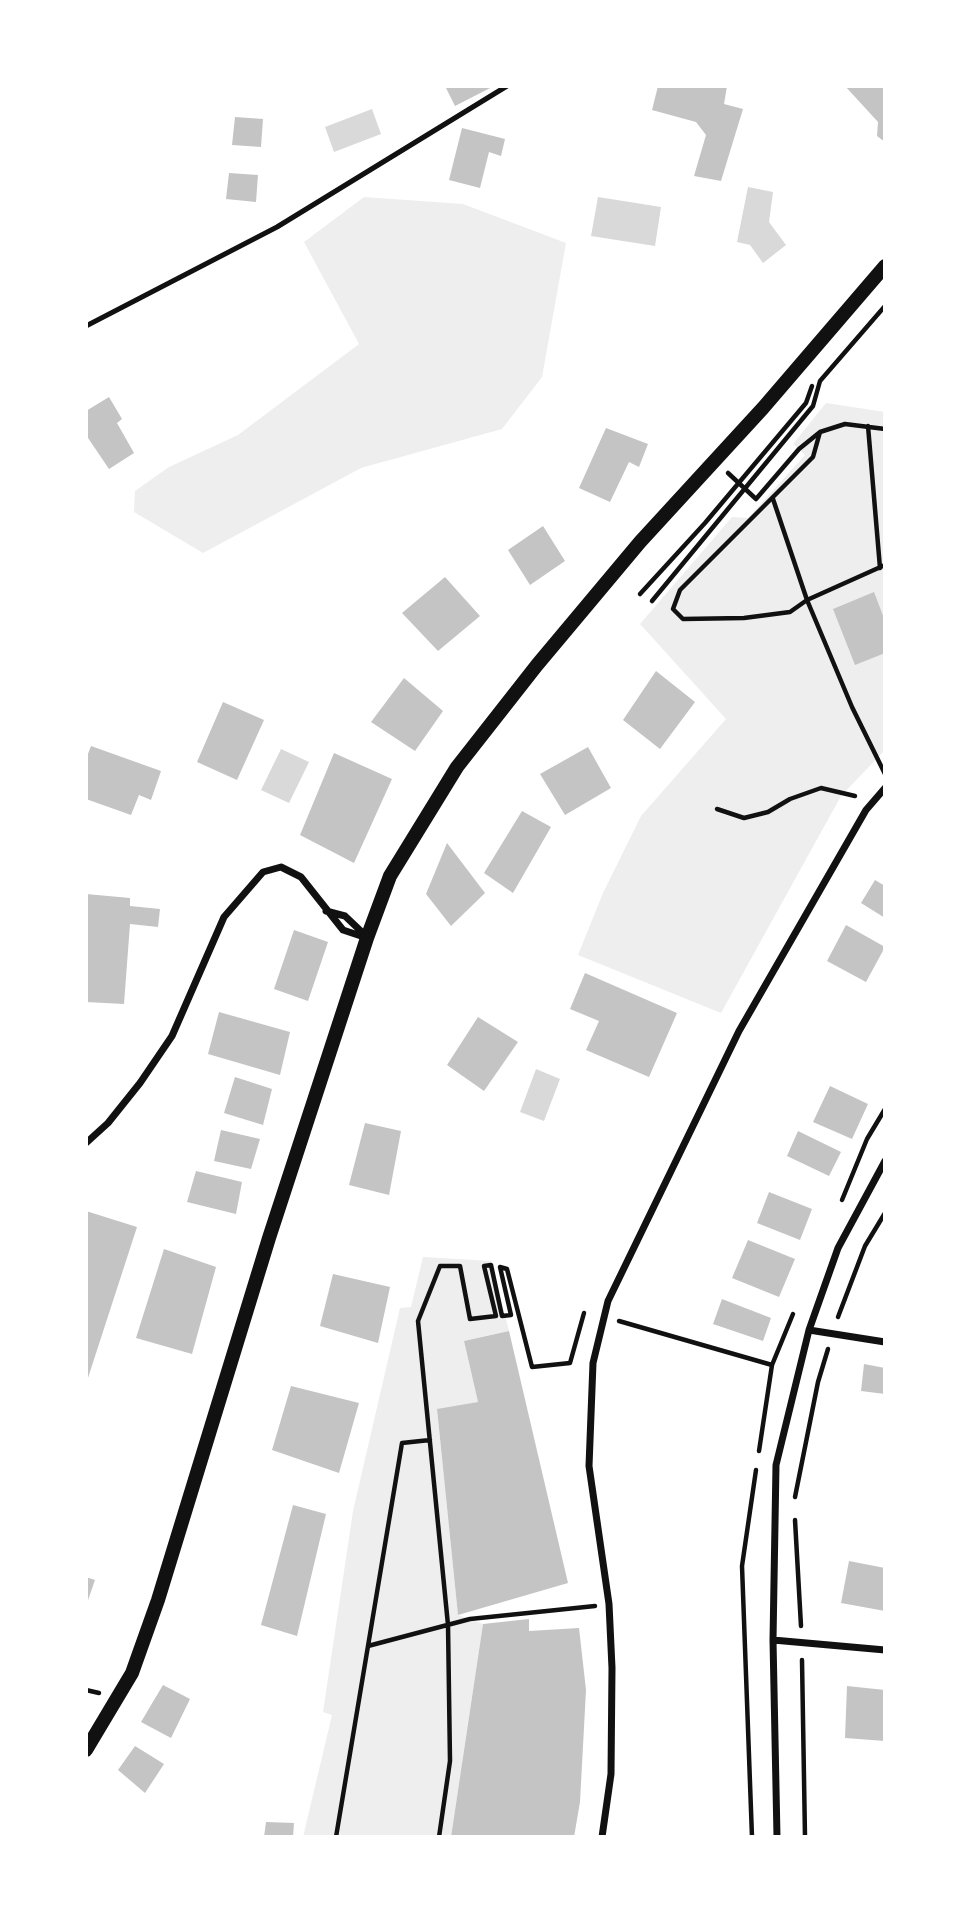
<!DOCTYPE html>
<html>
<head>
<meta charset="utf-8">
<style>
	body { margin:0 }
	#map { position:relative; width:971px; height:1923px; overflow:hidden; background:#fff; font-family:"DejaVu Sans",sans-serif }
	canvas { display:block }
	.frame { position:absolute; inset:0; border:88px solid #fff; pointer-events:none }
</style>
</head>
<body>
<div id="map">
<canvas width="971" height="1923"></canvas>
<div class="frame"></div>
</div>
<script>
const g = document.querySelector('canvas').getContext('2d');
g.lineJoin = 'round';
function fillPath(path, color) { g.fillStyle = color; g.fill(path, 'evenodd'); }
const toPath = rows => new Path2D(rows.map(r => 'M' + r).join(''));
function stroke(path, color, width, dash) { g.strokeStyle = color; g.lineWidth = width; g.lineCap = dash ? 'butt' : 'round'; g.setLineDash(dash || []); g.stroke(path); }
fillPath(toPath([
	[364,197,463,204,566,243,542,377,502,429,361,468,203,553,134,512,135,491,169,467,238,435,359,344,304,242],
	[826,403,885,412,885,750,841,796,721,1013,578,955,603,893,641,816,726,719,640,624,732,517,748,518,805,455,793,444],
	[423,1257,491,1261,509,1331,464,1341,478,1402,437,1410,458,1615,483,1624,451,1837,303,1837,332,1715,323,1712,353,1511,400,1308,411,1307]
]), '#eee');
fillPath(toPath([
	[372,109,381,134,334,152,325,127],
	[748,187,773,192,769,222,786,245,763,263,750,245,737,242],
	[598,197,661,207,655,246,591,236],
	[281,749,309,762,289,803,261,790],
	[536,1069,560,1079,544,1121,520,1112]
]), '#d9d9d9');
fillPath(toPath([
	[445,86,494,86,455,106],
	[658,86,727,86,724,104,743,109,721,181,694,176,706,135,696,122,652,110],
	[845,86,885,86,885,142,877,136,878,122],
	[235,117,263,119,261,147,232,145],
	[462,128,505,139,501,156,489,152,480,188,449,180],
	[229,173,258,175,256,202,226,199],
	[109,397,122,419,117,423,134,453,109,469,86,435,86,411],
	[606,428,648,444,639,467,629,462,610,502,579,488],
	[543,526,565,561,530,585,508,550],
	[445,577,480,616,438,651,402,613],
	[874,592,885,621,885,653,855,665,833,609],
	[656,671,695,702,660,749,623,720],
	[404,678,443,711,415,751,371,722],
	[223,702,264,720,237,780,197,762],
	[91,746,161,771,151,800,139,795,131,815,86,799,86,759],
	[588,747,611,788,565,815,540,774],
	[334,753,392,779,354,863,300,835],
	[522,811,551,827,513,893,484,873],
	[447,843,485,893,451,926,426,894],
	[875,880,885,886,885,918,861,903],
	[86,894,130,898,130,906,160,909,158,927,130,924,124,1004,86,1002],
	[846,925,885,947,866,982,827,961],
	[294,930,328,942,308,1001,274,989],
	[585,973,677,1013,649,1077,586,1050,599,1021,570,1009],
	[219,1012,290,1032,280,1075,208,1054],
	[478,1017,518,1042,484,1091,447,1065],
	[235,1077,272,1089,263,1125,224,1113],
	[830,1086,868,1104,852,1139,813,1122],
	[365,1123,401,1131,389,1195,349,1185],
	[221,1130,260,1139,251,1169,214,1161],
	[798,1131,841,1152,829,1176,787,1156],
	[196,1171,242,1182,236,1214,187,1202],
	[769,1192,812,1209,800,1240,757,1223],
	[86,1211,137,1227,86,1384],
	[748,1240,795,1259,779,1297,732,1278],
	[164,1249,216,1267,192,1354,136,1338],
	[333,1274,390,1287,378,1343,320,1326],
	[722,1299,771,1318,763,1341,713,1324],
	[509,1331,568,1583,458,1615,437,1409,478,1402,464,1341],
	[864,1364,885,1368,885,1394,861,1391],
	[291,1386,359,1403,339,1473,272,1450],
	[293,1505,326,1514,297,1636,261,1625],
	[849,1561,885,1568,885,1611,841,1603],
	[86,1577,95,1580,86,1606],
	[529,1619,529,1631,579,1628,586,1690,580,1802,574,1837,451,1837,483,1624],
	[163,1685,190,1699,171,1738,141,1722],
	[847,1686,885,1690,885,1741,845,1738],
	[135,1746,164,1764,145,1793,118,1770],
	[266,1822,294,1823,293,1837,264,1837]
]), '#c4c4c4');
stroke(toPath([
	[868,426,880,568],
	[820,432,813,457,680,590,673,609,683,619,744,618,790,612,807,600,885,565],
	[728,473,756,499,799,449,820,432,845,424,885,429],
	[773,499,807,600,852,707,885,774],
	[640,594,705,523,806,403,812,386],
	[652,601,813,406,820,381,885,306],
	[717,809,744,818,768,812,790,799,821,788,855,796],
	[842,1200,867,1139,885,1109],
	[838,1317,865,1246,885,1213],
	[619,1321,772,1365],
	[759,1451,772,1365,793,1314],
	[795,1497,818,1382,828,1349],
	[795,1520,801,1626],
	[368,1646,402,1443,430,1440],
	[802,1660,805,1837],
	[86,1690,99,1693],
	[336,1837,368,1646,470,1619,595,1606],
	[439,1837,450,1761,448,1625,418,1321,440,1266,460,1266,470,1319,496,1316,484,1266,491,1265,502,1316,511,1315,500,1267,507,1269,532,1367,570,1363,584,1313],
	[752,1837,742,1566,756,1470]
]), '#111', 4.5);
stroke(toPath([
	[86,326,277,227,507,86]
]), '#111', 5);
stroke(toPath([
	[326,911,345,916,365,935],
	[86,1143,108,1123,140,1083,172,1036,224,917,263,872,281,867,301,877,343,930,367,938],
	[809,1330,885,1342],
	[773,1640,885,1650],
	[602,1837,611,1774,612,1668,609,1604,589,1466,593,1363,608,1301,739,1031,866,810,885,788],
	[777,1837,773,1640,776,1465,809,1330,838,1248,885,1161]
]), '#111', 7);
stroke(toPath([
	[86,1750,132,1673,158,1600,269,1238,367,938,390,876,457,767,537,665,640,542,763,408,885,266]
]), '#111', 14);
</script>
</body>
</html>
